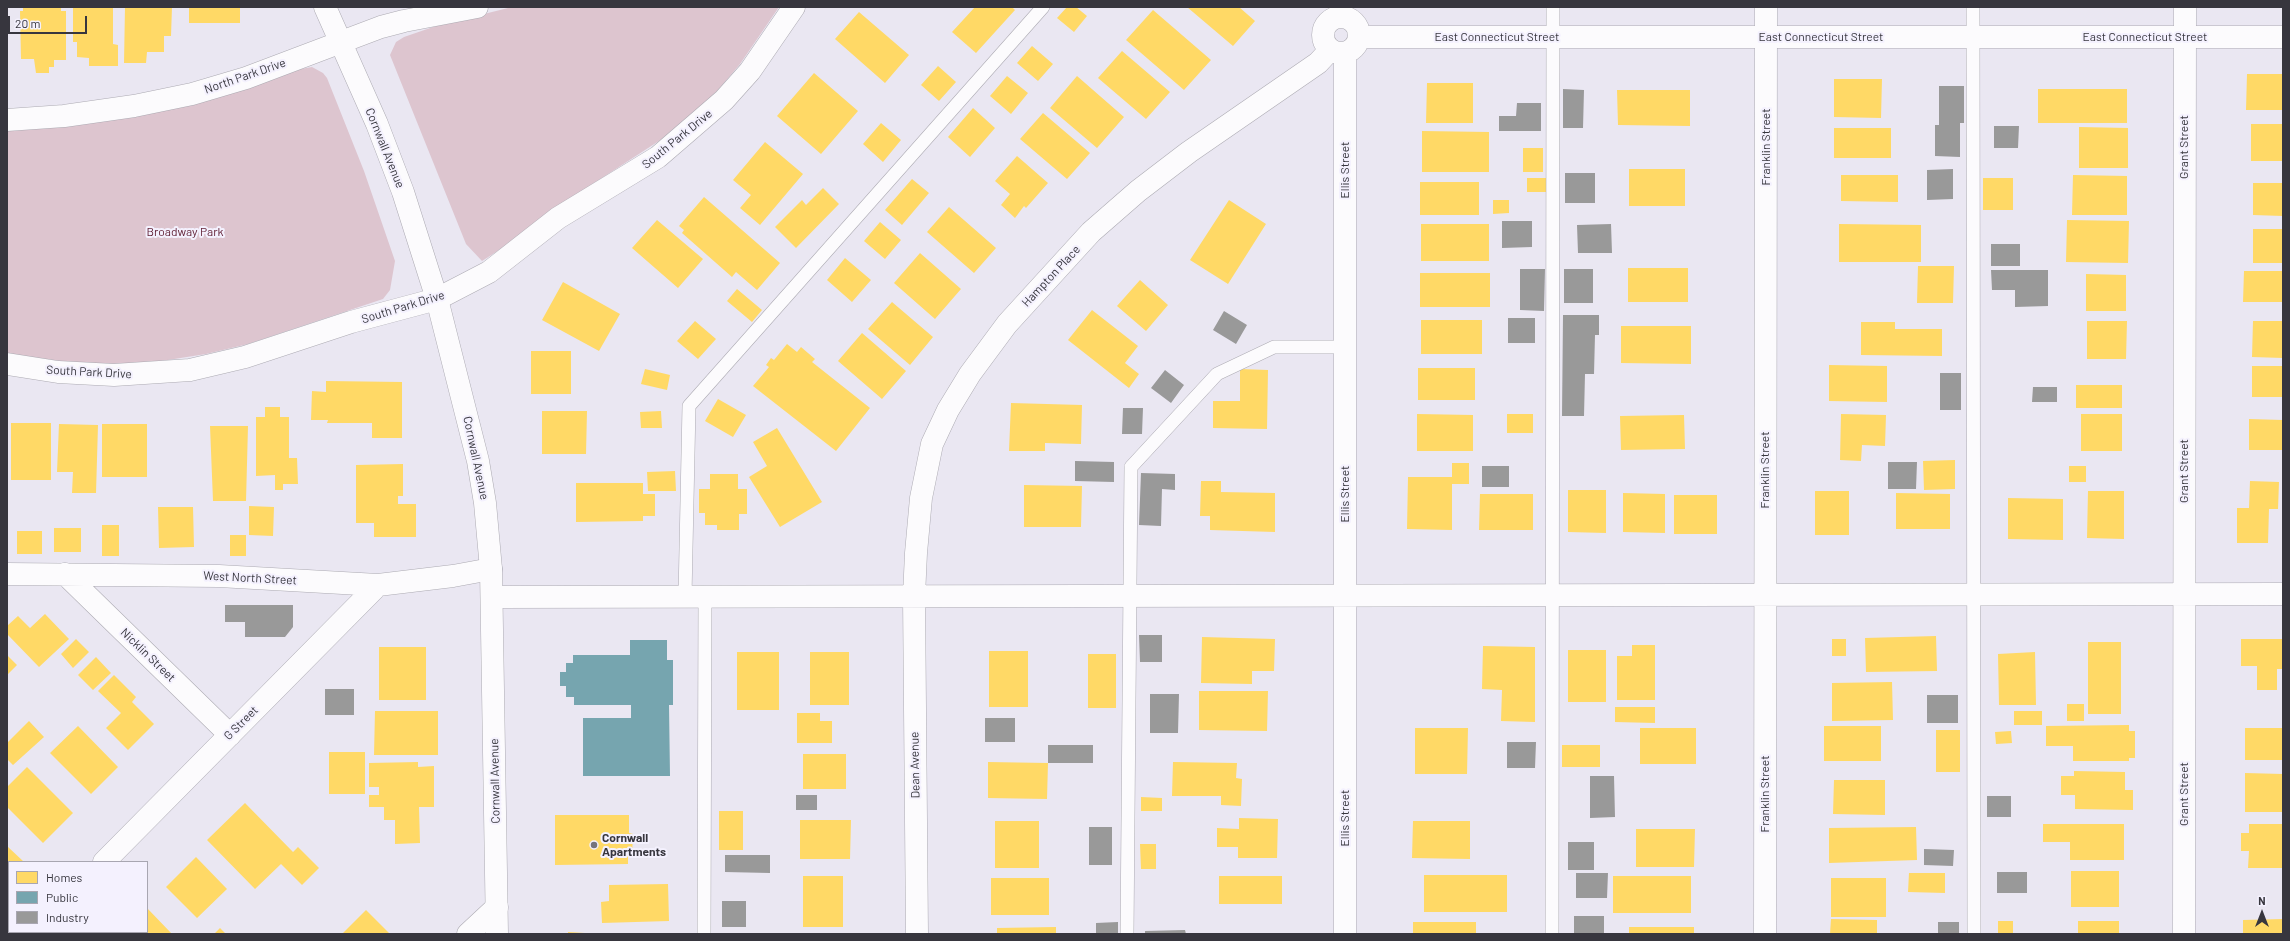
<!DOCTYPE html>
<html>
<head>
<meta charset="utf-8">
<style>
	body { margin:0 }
	#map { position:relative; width:2290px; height:941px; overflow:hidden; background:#eae7f2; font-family:Barlow,sans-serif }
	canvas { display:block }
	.frame { position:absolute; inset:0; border:8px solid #37363e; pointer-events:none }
	.legend { position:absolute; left:8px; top:861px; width:140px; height:72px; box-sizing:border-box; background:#f4f1fe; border:1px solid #a8a6b1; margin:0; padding:5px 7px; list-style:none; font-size:12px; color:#37363e }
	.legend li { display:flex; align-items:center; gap:8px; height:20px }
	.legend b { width:20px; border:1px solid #a8a6b1 }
	.north { position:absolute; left:2242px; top:893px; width:40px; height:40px; -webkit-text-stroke:3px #f4f1fe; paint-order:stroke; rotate:0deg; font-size:11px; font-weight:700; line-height:16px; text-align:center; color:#37363e }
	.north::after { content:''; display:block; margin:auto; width:14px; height:18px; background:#37363e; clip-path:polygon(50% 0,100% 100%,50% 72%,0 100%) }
	.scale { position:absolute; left:8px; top:16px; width:79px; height:18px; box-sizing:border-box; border:2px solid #37363e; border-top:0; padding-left:5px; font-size:12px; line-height:14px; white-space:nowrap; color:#37363e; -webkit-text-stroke:3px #f4f1fe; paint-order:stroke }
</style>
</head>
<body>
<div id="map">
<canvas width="2290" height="941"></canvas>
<div class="frame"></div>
<ul class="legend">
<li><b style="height:11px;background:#ffd966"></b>Homes</li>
<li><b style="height:11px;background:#76a5af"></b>Public</li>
<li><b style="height:11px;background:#999"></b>Industry</li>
</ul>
<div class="north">N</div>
<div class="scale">20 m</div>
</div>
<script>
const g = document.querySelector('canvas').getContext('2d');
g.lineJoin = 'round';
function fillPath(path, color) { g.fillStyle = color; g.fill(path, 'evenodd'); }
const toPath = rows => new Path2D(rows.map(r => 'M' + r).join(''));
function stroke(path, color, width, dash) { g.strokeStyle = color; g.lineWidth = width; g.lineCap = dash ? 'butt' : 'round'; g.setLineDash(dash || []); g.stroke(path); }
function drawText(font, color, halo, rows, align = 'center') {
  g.font = font + ' Barlow,sans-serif'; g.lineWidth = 4; g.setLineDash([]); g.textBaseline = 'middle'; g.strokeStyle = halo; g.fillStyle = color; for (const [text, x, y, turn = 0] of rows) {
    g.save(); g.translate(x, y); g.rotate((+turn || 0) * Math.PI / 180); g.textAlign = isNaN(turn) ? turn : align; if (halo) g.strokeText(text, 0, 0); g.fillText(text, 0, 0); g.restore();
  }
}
fillPath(toPath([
	[512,7,779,7,740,64,713,96,662,139,551,211,507,245,482,261,466,244,390,55,396,42,404,37,436,26],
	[312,67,323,73,327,78,364,171,395,261,390,290,383,299,248,344,206,354,155,362,112,364,68,362,7,354,7,131,146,114,200,103,295,70]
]), '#ddc5cf');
fillPath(toPath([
	[23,7,61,7,61,11,66,11,66,60,54,60,54,67,49,67,49,73,36,73,34,59,21,59,20,11,23,11],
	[77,7,113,7,113,44,118,45,118,66,89,66,89,58,77,57,77,42,73,42,73,8],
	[125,7,172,7,171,36,164,36,164,52,147,52,146,63,124,63],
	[189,7,240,7,240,23,189,23],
	[975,7,1012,7,1015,10,976,53,952,32],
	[1067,7,1076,7,1087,16,1074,32,1057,18],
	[1187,7,1239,7,1255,21,1233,46],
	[1153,10,1211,60,1184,90,1126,40],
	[859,12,909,55,885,83,835,39],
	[1032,46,1053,64,1038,81,1017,63],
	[1122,51,1170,92,1146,119,1098,78],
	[938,66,956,82,939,101,921,85],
	[814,73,858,111,821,154,777,116],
	[2247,74,2283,74,2283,110,2246,110],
	[1007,76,1028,93,1011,114,990,96],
	[1077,76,1124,117,1097,148,1050,108],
	[1834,79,1882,79,1881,118,1834,117],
	[1427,83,1473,83,1473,123,1426,123],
	[2038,89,2127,89,2127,123,2038,123],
	[1617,90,1690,90,1690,126,1618,125],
	[973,108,995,128,970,157,948,137],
	[1043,113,1090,153,1067,179,1020,139],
	[881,123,901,140,883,162,863,144],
	[2251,124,2283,124,2283,161,2251,161],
	[2079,127,2128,128,2128,168,2079,168],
	[1834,128,1891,128,1891,158,1834,158],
	[1422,131,1489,132,1489,172,1422,172],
	[765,142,803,174,760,225,740,208,751,195,733,180],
	[1523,148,1543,148,1543,172,1523,172],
	[1017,156,1048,183,1026,208,1024,206,1015,218,1001,205,1010,194,995,181],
	[1629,169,1685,169,1685,206,1629,206],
	[1841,175,1898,175,1898,202,1841,201],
	[2073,175,2127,176,2127,215,2072,215],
	[1527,178,1546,178,1546,192,1527,192],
	[1983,178,2013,178,2013,210,1983,210],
	[912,179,929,193,902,225,885,210],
	[1420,182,1479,182,1479,215,1420,215],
	[2253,183,2283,183,2283,216,2253,215],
	[823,188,839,204,796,248,775,227,802,200,806,205],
	[704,197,780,263,757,290,736,272,732,277,682,233,684,230,679,226],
	[1229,200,1266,224,1228,284,1190,260],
	[1493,200,1509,200,1509,213,1493,214],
	[949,207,996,248,974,273,927,232],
	[657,220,703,259,678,288,632,248],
	[2067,220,2129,221,2128,263,2066,262],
	[880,222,901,240,885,259,864,241],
	[1421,224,1489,224,1489,261,1421,261],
	[1839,224,1921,225,1921,262,1839,262],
	[2253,229,2283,229,2283,263,2253,263],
	[920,253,961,289,935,319,894,283],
	[845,258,871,280,852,302,827,280],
	[1918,266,1954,266,1953,303,1917,303],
	[1628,268,1688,268,1688,302,1628,302],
	[2244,271,2283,271,2283,302,2243,302],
	[1420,273,1490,273,1490,307,1420,307],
	[2086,274,2126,275,2126,311,2086,311],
	[1140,280,1168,305,1146,331,1117,306],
	[563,282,620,314,599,351,542,320],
	[737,289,762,310,752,322,727,301],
	[892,302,933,337,910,365,868,329],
	[1092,310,1138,346,1125,363,1139,374,1129,388,1068,340],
	[1421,320,1482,320,1482,354,1421,354],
	[695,321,716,339,698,359,677,341],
	[2087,321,2127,321,2126,359,2087,359],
	[2253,321,2283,321,2283,358,2252,357],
	[1861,322,1895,322,1895,329,1942,329,1942,356,1861,355],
	[1621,326,1691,326,1691,364,1621,363],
	[862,333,906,371,882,399,838,361],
	[787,344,797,352,801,347,815,359,812,362,870,408,836,451,753,386,769,367,766,365,771,358,774,360],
	[531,351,571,351,571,394,531,394],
	[1829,365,1887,366,1887,402,1829,401],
	[2252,366,2283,366,2283,397,2252,397],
	[1418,368,1475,368,1475,400,1418,400],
	[645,369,670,375,667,390,641,384],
	[1240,369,1268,370,1267,429,1213,428,1213,401,1240,401],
	[326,381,402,382,402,438,372,438,372,423,327,423,328,420,311,420,312,391,326,392],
	[2076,385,2122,385,2122,408,2076,408],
	[718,399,746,415,733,437,705,421],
	[1011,403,1082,405,1081,444,1045,443,1045,451,1009,451],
	[265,407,280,407,280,417,289,417,289,458,297,458,298,484,283,484,283,490,275,490,275,475,256,476,256,417,265,417],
	[542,411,587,411,586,454,542,454],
	[661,411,662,428,641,428,640,412],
	[1417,414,1473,415,1473,451,1417,451],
	[1507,414,1533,414,1533,433,1507,433],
	[1841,414,1886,415,1885,446,1862,445,1861,461,1840,460],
	[2081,414,2122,414,2122,451,2081,451],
	[1684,415,1685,449,1621,450,1620,416],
	[2249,419,2283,420,2283,450,2249,450],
	[11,423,51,423,51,480,11,480],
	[59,424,98,425,96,493,72,493,73,472,57,472],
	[102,424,147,424,147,477,102,477],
	[210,426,248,426,246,501,213,501],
	[777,428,822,502,780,527,749,477,767,466,753,442],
	[1955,460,1955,489,1924,490,1923,461],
	[1452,463,1469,463,1469,484,1452,484,1452,530,1407,529,1408,477,1452,477],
	[403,464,403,496,398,496,398,504,416,504,416,537,374,537,374,523,356,523,356,465],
	[2069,466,2086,466,2086,482,2069,482],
	[675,471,676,491,648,491,647,472],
	[710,474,738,474,738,489,747,489,747,514,739,514,739,530,717,530,717,525,705,525,705,513,699,513,699,489,710,489],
	[1201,481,1221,481,1221,492,1275,493,1275,532,1210,530,1210,516,1200,516],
	[2250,481,2279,482,2278,509,2269,509,2268,543,2237,543,2237,508,2249,508],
	[576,483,643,483,643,494,655,494,655,516,643,516,643,521,576,522],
	[1024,485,1082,486,1081,527,1024,527],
	[1568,490,1606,490,1606,533,1568,532],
	[1815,491,1849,491,1849,535,1815,535],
	[2088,491,2124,491,2124,539,2087,538],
	[1623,493,1665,494,1665,533,1623,532],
	[1896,493,1950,494,1950,529,1896,529],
	[1480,494,1533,494,1533,530,1479,530],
	[1674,495,1717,495,1717,534,1674,534],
	[2008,498,2063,499,2063,540,2008,539],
	[249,506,274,507,273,536,249,535],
	[158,507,193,507,194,547,159,548],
	[102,525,119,525,119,556,102,556],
	[54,528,81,528,81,552,54,552],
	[17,531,42,531,42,554,17,554],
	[230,535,246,535,246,556,230,556],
	[45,614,69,639,39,667,7,634,7,626,18,616,30,628],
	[1936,636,1937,671,1866,672,1865,638],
	[1202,637,1275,639,1274,671,1252,671,1252,684,1201,683],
	[76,639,89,652,73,668,61,654],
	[1832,639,1846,639,1846,656,1832,656],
	[2241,639,2283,639,2283,669,2277,669,2277,690,2257,690,2257,666,2241,666],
	[2088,642,2121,642,2121,714,2088,714],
	[1632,645,1655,645,1655,700,1617,700,1617,656,1632,656],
	[1483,646,1535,647,1535,722,1501,721,1502,690,1482,689],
	[379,647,426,647,426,700,379,700],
	[1568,650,1606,650,1606,702,1568,702],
	[989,651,1028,651,1028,707,989,707],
	[737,652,779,652,779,710,737,710],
	[810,652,849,652,849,705,810,705],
	[2035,652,2036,705,1999,705,1998,654],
	[1088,654,1116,654,1116,708,1088,708],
	[7,655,17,665,7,675],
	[96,657,111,673,93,690,78,675],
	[114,675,136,697,132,702,154,724,128,750,106,728,121,713,98,691],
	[1892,682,1893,720,1832,721,1832,683],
	[1199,691,1268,691,1267,731,1199,730],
	[2067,704,2084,704,2084,721,2067,721],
	[1615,707,1655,707,1655,723,1615,722],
	[375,711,438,711,438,755,374,755],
	[2014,711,2042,711,2042,725,2014,725],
	[797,713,820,713,820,721,832,721,832,743,797,743],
	[29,721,44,737,13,765,7,759,7,743],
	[2129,725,2129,731,2135,731,2135,758,2129,758,2129,761,2073,761,2073,746,2046,746,2046,726],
	[78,726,118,767,91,794,50,753],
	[1824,726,1881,726,1881,761,1824,761],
	[1415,728,1468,728,1467,774,1415,774],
	[1640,728,1696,728,1696,764,1640,764],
	[2245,728,2283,728,2283,760,2245,760],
	[1936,730,1960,730,1960,772,1936,772],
	[2011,731,2012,743,1996,744,1995,732],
	[1562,745,1600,745,1600,767,1562,767],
	[329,752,365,752,365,794,329,794],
	[803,754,846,754,846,789,803,789],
	[418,762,418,767,434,766,434,807,419,807,420,843,395,844,395,820,384,820,384,807,369,807,369,795,379,795,379,787,369,787,369,763],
	[988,762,1048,763,1047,799,988,798],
	[1173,762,1237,763,1236,778,1242,779,1241,806,1221,805,1221,796,1172,796],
	[27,767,73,813,43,843,7,807,7,787],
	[2074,771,2125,772,2125,790,2133,790,2133,810,2075,809,2075,795,2061,795,2061,776,2074,776],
	[2245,773,2283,774,2283,812,2245,812],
	[1834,780,1885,780,1885,815,1833,814],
	[1141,797,1162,798,1162,811,1141,811],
	[245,803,293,852,298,847,319,868,302,885,281,864,255,889,207,840],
	[719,811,743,811,743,850,719,850],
	[555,815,629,815,629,833,633,834,632,856,628,856,628,864,555,865],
	[1239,818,1278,819,1277,858,1238,858,1238,847,1217,847,1217,828,1239,829],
	[800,820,851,820,850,859,800,859],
	[995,821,1039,821,1039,868,995,868],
	[1413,821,1470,821,1470,859,1412,858],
	[2043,824,2124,824,2124,860,2070,860,2070,842,2043,842],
	[2249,824,2283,824,2283,868,2248,868,2249,851,2241,851,2241,833,2249,833],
	[1916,827,1917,860,1829,863,1829,828],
	[1636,829,1695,829,1694,867,1636,867],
	[1140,844,1156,844,1156,869,1141,869],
	[7,846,24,862,9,862,9,878,7,880],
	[196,857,227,889,197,918,166,887],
	[2071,871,2119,871,2119,907,2071,907],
	[1909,873,1945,873,1945,893,1908,892],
	[1424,875,1507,875,1507,912,1424,912],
	[803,876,843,876,843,927,803,927],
	[1219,876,1282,876,1282,904,1219,904],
	[1613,876,1691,876,1691,913,1613,913],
	[991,878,1049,878,1049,915,991,915],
	[1831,878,1886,878,1886,917,1831,917],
	[668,884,669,921,602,923,601,902,609,901,609,885],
	[147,908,172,934,120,934,122,932,147,932],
	[366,910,390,934,342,934],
	[1831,919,1877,920,1877,934,1830,934],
	[2283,919,2283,934,2243,934,2243,920],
	[1998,921,2013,921,2013,934,1998,934],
	[2078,921,2119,921,2119,934,2078,934],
	[1413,922,1476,922,1476,934,1413,934],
	[1056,927,1056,934,997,934,997,928],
	[1629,927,1694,927,1694,934,1629,934],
	[220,928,226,934,214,934],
	[568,932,585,933,585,934,568,934]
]), '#ffd966');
fillPath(toPath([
	[630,640,667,640,667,660,673,660,673,705,669,705,670,776,583,776,583,718,631,718,631,705,574,705,574,697,566,697,566,686,560,686,560,672,566,672,566,663,573,663,573,655,630,655]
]), '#76a5af');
fillPath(toPath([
	[1939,86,1964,86,1964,123,1960,123,1960,157,1935,156,1935,125,1939,125],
	[1563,89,1584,90,1583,128,1563,128],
	[1517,103,1541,103,1541,131,1499,131,1499,116,1516,116],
	[1994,126,2019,126,2018,148,1994,148],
	[1953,169,1953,199,1927,200,1927,170],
	[1565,173,1595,173,1595,203,1565,203],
	[1502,221,1532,221,1532,247,1502,248],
	[1611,224,1612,253,1578,253,1577,225],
	[1991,244,2020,244,2020,266,1991,266],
	[1520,269,1545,269,1544,311,1520,310],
	[1564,269,1593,269,1593,303,1564,303],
	[1991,270,2048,270,2048,306,2015,307,2015,290,1992,290],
	[1224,311,1247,325,1236,344,1213,330],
	[1563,315,1599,315,1599,335,1595,335,1594,374,1585,374,1584,416,1562,416],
	[1508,318,1535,318,1535,343,1508,343],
	[1165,370,1184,385,1171,403,1151,388],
	[1940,373,1961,373,1961,410,1940,410],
	[2033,387,2057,387,2057,402,2032,402],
	[1123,408,1143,408,1142,434,1122,434],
	[1075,461,1114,462,1114,482,1075,481],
	[1888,462,1917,462,1916,489,1888,489],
	[1482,466,1509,466,1509,487,1482,487],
	[1141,473,1175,474,1175,490,1162,489,1161,526,1139,525],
	[225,605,293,605,293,627,285,637,245,637,245,622,225,622],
	[1139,635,1162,635,1162,662,1140,662],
	[325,689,354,689,354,715,325,715],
	[1150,694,1179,694,1178,733,1150,733],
	[1927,695,1958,695,1958,723,1927,723],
	[985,718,1015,718,1015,742,985,742],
	[1507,742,1536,742,1535,768,1507,768],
	[1048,745,1093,745,1093,763,1048,763],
	[1590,776,1614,776,1615,817,1590,818],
	[796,795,817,795,817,810,796,810],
	[1987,796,2011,796,2011,817,1987,817],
	[1089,827,1112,827,1112,865,1089,865],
	[1568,842,1594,842,1594,870,1568,870],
	[1924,849,1954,850,1953,866,1924,865],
	[725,855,770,855,770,873,725,872],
	[1997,872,2027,872,2027,893,1997,893],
	[1576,873,1608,873,1607,898,1576,898],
	[722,901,746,901,746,927,722,927],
	[1574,916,1604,916,1604,934,1574,934],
	[1118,922,1118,934,1096,934,1096,923],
	[1938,922,1959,922,1959,934,1938,934],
	[1185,930,1186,934,1145,934,1145,931]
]), '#999');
const lane = toPath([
	[1973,7,1974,934],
	[685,596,689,406,1043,7],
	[704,934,705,596],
	[1127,934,1131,467,1217,374,1274,347,1345,347],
	[1552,934,1553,7]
]);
const street = toPath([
	'1323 35a18 18 0 1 1 36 0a18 18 0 1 1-36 0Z',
	[1359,37,2283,37],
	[7,120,64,116,134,106,192,94,246,78,381,27,404,21,477,7],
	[7,364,58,372,114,375,190,370,245,357,351,322,437,299,489,272,558,218,658,157,724,100,750,71,794,7],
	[7,574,219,576,378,585,453,576,491,569],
	[65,574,230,735],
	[492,597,2283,594],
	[104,862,378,585],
	[33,934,35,932],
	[468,934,497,907],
	[917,934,914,596,916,553,921,498,932,444,948,410,970,374,1007,324,1091,232,1138,191,1189,152,1318,63,1330,50],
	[1345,934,1345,53],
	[1765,934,1766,7],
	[2184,934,2185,7]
]);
const secondary = toPath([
	[325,7,377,124,403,192,437,299,478,461,485,503,491,569,497,934]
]);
stroke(lane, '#acaab2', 14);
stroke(street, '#acaab2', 23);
stroke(secondary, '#acaab2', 23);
stroke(lane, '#fcfbfd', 13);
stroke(street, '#fcfbfd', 22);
stroke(secondary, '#fcfbfd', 22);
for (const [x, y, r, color] of [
	[594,845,4,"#76747d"]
]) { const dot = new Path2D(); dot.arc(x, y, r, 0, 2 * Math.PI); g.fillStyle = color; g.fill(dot); stroke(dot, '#f4f1fe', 1.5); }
drawText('12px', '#37363e', '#f4f1fe', [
	["East Connecticut Street",1497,37],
	["East Connecticut Street",1821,37],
	["East Connecticut Street",2145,37],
	["North Park Drive",245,76,-19],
	["South Park Drive",677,139,-39],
	["Franklin Street",1766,147,-90],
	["Grant Street",2184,147,-90],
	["Cornwall Avenue",385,148,68],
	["Ellis Street",1345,170,-90],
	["Hampton Place",1051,276,-47],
	["South Park Drive",403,307,-17],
	["South Park Drive",89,372,3],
	["Cornwall Avenue",476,458,78],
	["Franklin Street",1765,470,-90],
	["Grant Street",2184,471,-90],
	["Ellis Street",1345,494,-90],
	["West North Street",250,578,3],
	["Nicklin Street",148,655,44],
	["G Street",241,723,-45],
	["Dean Avenue",915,765,-91],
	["Cornwall Avenue",495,781,-91],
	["Franklin Street",1765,794,-90],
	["Grant Street",2184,794,-90],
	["Ellis Street",1345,818,-90]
]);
drawText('12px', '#622237', '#f4f1fe', [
	["Broadway Park",185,232]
]);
drawText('bold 12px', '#37363e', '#f4f1fe', [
	["Cornwall",602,838],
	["Apartments",602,852]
], 'left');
</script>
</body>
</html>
